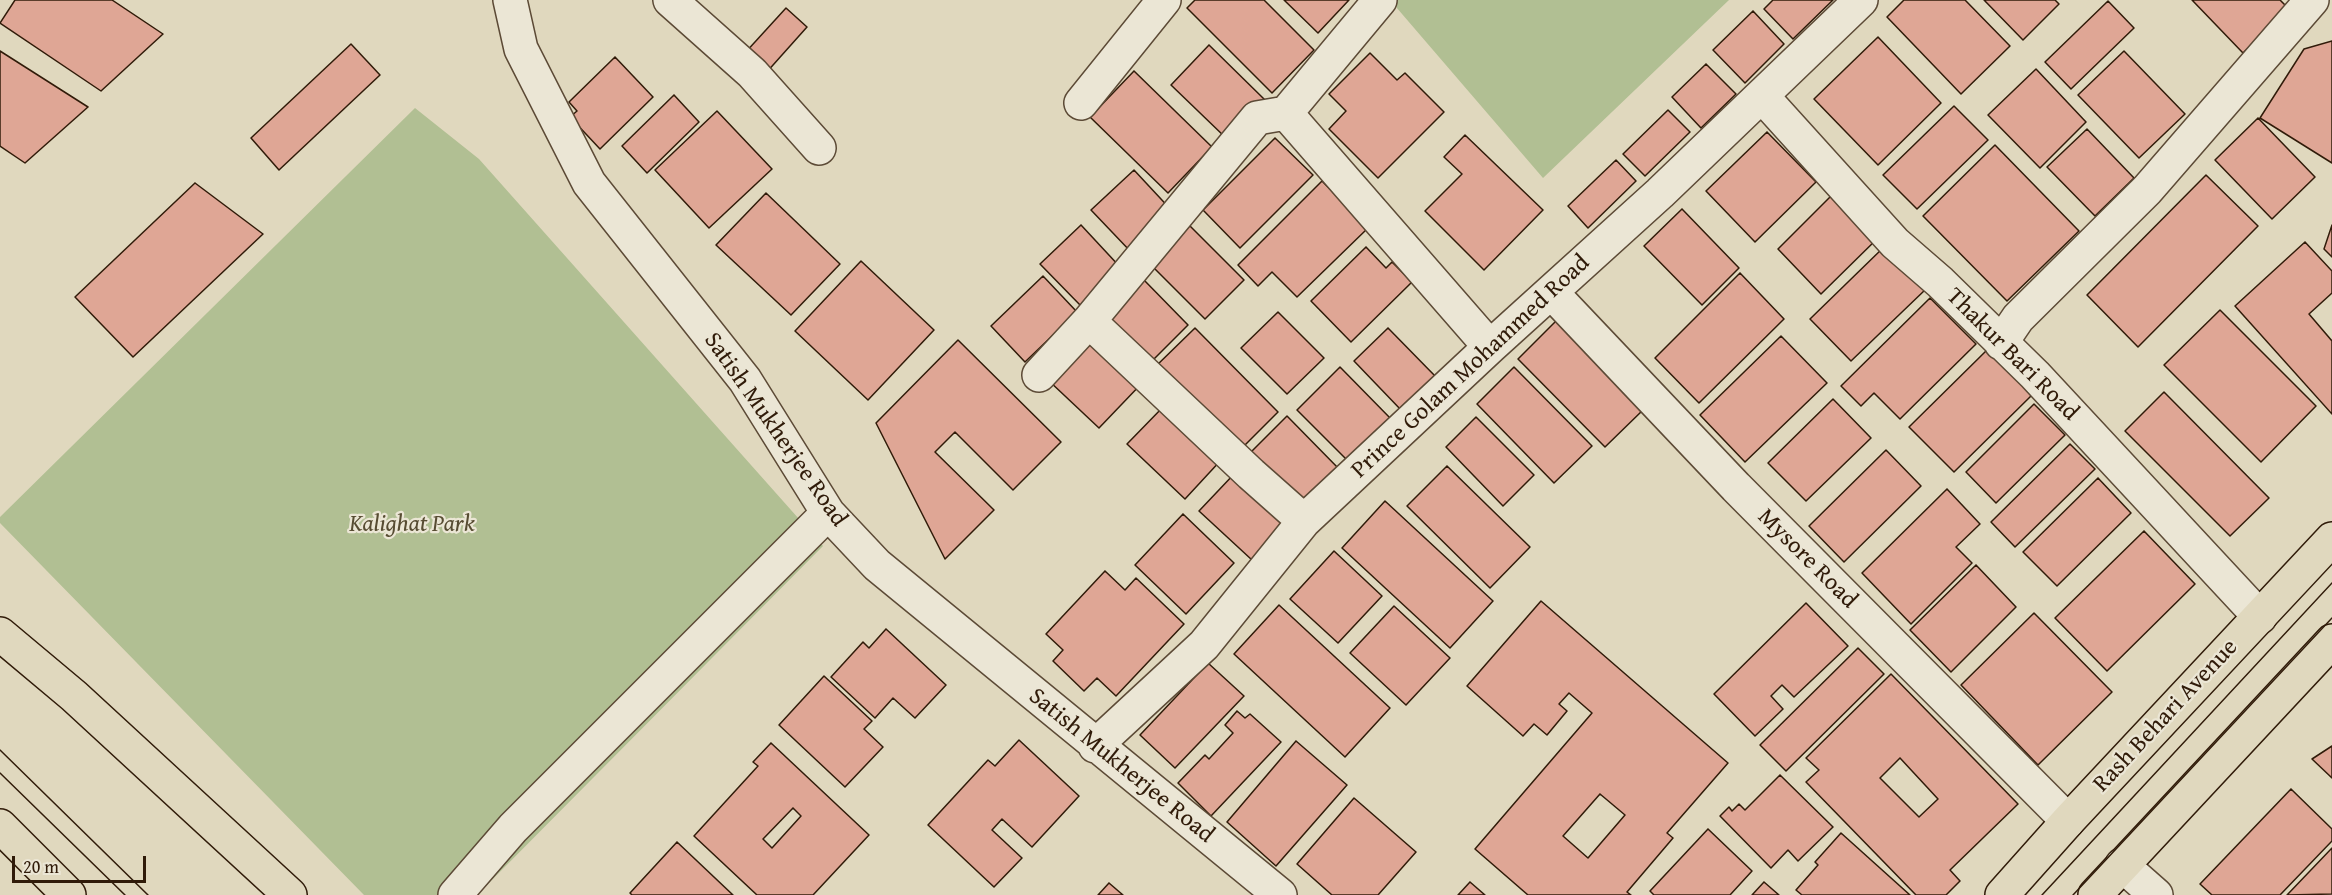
<!DOCTYPE html>
<html>
<head>
<meta charset="utf-8">
<style>
	body { margin:0 }
	#map { position:relative; width:2332px; height:895px; overflow:hidden; background:#e0d8be; font-family:"Gentium Book Plus",serif }
	canvas { display:block }
	.scale { position:absolute; left:12px; top:856px; width:134px; height:27px; box-sizing:border-box; border:3px solid #301b09; border-top:0; padding-left:8px; font-size:18px; line-height:21px; white-space:nowrap; color:#301b09; -webkit-text-stroke:4px #ebe6d5; paint-order:stroke }
</style>
</head>
<body>
<div id="map">
<canvas width="2332" height="895"></canvas>
<div class="scale">20 m</div>
</div>
<script>
const g = document.querySelector('canvas').getContext('2d');
g.lineJoin = 'round';
function fillPath(path, color) { g.fillStyle = color; g.fill(path, 'evenodd'); }
const toPath = rows => new Path2D(rows.map(r => 'M' + r).join(''));
function stroke(path, color, width, dash) { g.strokeStyle = color; g.lineWidth = width; g.lineCap = dash ? 'butt' : 'round'; g.setLineDash(dash || []); g.stroke(path); }
function drawText(font, color, halo, rows, align = 'center') {
  g.font = font + ' "Gentium Book Plus",serif'; g.lineWidth = 4.5; g.setLineDash([]); g.textBaseline = 'middle'; g.strokeStyle = halo; g.fillStyle = color; for (const [text, x, y, turn = 0] of rows) {
    g.save(); g.translate(x, y); g.rotate((+turn || 0) * Math.PI / 180); g.textAlign = isNaN(turn) ? turn : align; if (halo) g.strokeText(text, 0, 0); g.fillText(text, 0, 0); g.restore();
  }
}
fillPath(toPath([
	[1390,0,1729,0,1543,178],
	[415,108,479,159,823,546,477,895,364,895,0,523,0,517]
]), '#b1bf93');
const building = toPath([
	[15,0,112,0,163,34,101,91,0,23,15,0],
	[1195,0,1264,0,1314,50,1272,93,1187,8,1195,0],
	[1284,0,1349,0,1318,33,1284,0],
	[1773,0,1833,0,1793,39,1764,9,1773,0],
	[1904,0,1965,0,2010,46,1961,94,1887,17,1904,0],
	[1984,0,2055,0,2059,4,2023,40,1984,0],
	[2192,0,2280,0,2289,9,2243,53,2192,0],
	[2108,1,2134,28,2071,89,2045,62,2108,1],
	[786,8,807,27,765,74,744,54,786,8],
	[1753,11,1784,44,1745,83,1713,50,1753,11],
	[1878,37,1941,103,1878,165,1814,99,1878,37],
	[2332,41,2332,163,2260,118,2304,49,2332,41],
	[351,44,380,75,279,170,251,138,351,44],
	[1209,45,1264,99,1226,138,1171,85,1209,45],
	[0,51,88,107,25,163,0,146,0,51],
	[2124,51,2185,114,2139,158,2078,95,2124,51],
	[1370,53,1397,80,1405,73,1444,112,1378,178,1329,129,1346,111,1329,94,1370,53],
	[615,57,653,97,600,149,570,117,577,111,569,102,615,57],
	[1706,64,1736,94,1701,128,1672,97,1706,64],
	[2036,69,2086,122,2040,168,1988,115,2036,69],
	[1134,71,1212,147,1168,193,1090,117,1134,71],
	[674,95,699,122,647,173,622,146,674,95],
	[1954,106,1988,140,1917,209,1883,175,1954,106],
	[1668,110,1690,132,1645,176,1623,154,1668,110],
	[717,111,772,169,709,228,655,170,717,111],
	[2258,118,2315,177,2272,219,2215,160,2258,118],
	[2087,129,2134,178,2095,216,2047,167,2087,129],
	[1767,132,1816,182,1755,242,1706,191,1767,132],
	[1465,135,1543,210,1484,270,1425,211,1462,174,1444,157,1465,135],
	[1275,138,1313,175,1240,248,1203,210,1275,138],
	[1995,145,2079,231,2007,301,1923,216,1995,145],
	[1616,160,1636,181,1588,228,1568,206,1616,160],
	[1134,170,1174,213,1132,253,1091,210,1134,170],
	[2206,175,2258,226,2138,347,2087,295,2206,175],
	[1322,181,1368,228,1297,297,1272,272,1258,286,1238,265,1322,181],
	[195,183,263,234,133,357,75,297,195,183],
	[1839,188,1883,233,1821,294,1778,249,1839,188],
	[766,193,840,264,791,315,716,245,766,193],
	[1682,209,1739,268,1702,305,1644,246,1682,209],
	[1081,225,1121,268,1081,306,1040,264,1081,225],
	[1189,225,1244,280,1205,319,1150,264,1189,225],
	[2332,225,2332,257,2324,249,2332,225],
	[2305,242,2332,271,2332,293,2309,314,2332,341,2332,414,2235,306,2305,242],
	[1885,246,1926,289,1851,361,1810,319,1885,246],
	[1366,247,1386,268,1392,262,1412,282,1351,342,1311,301,1366,247],
	[861,261,934,330,868,400,795,331,861,261],
	[1740,273,1784,319,1699,403,1655,358,1740,273],
	[1043,276,1077,312,1025,362,991,326,1043,276],
	[1143,279,1188,325,1145,368,1099,322,1143,279],
	[1930,298,1976,344,1900,419,1874,393,1861,406,1841,386,1930,298],
	[2220,310,2316,406,2261,462,2164,365,2220,310],
	[1278,312,1324,358,1287,394,1241,348,1278,312],
	[1557,320,1644,409,1605,447,1518,359,1557,320],
	[1195,328,1278,412,1236,454,1153,369,1195,328],
	[1388,328,1436,377,1402,411,1354,361,1388,328],
	[1093,332,1144,381,1099,428,1048,380,1093,332],
	[1781,336,1827,383,1745,462,1700,415,1781,336],
	[958,340,1061,442,1013,490,955,432,935,452,994,510,945,559,876,423,958,340],
	[1987,350,2032,395,1954,472,1909,427,1987,350],
	[1340,367,1393,421,1350,463,1297,410,1340,367],
	[1514,367,1592,446,1554,483,1477,404,1514,367],
	[2164,392,2269,498,2230,536,2125,431,2164,392],
	[1833,399,1871,438,1806,501,1768,463,1833,399],
	[2034,404,2065,435,1996,503,1966,472,2034,404],
	[1165,405,1222,459,1185,499,1127,444,1165,405],
	[1287,416,1341,471,1301,511,1247,456,1287,416],
	[1476,417,1534,475,1503,506,1446,447,1476,417],
	[2070,444,2095,469,2015,547,1991,522,2070,444],
	[1886,450,1921,486,1844,562,1809,526,1886,450],
	[1447,466,1530,547,1490,588,1407,506,1447,466],
	[1235,473,1287,523,1252,560,1199,511,1235,473],
	[2098,478,2131,513,2057,586,2023,552,2098,478],
	[1947,489,1980,524,1956,547,1972,563,1911,624,1862,573,1947,489],
	[1385,501,1493,601,1450,648,1342,548,1385,501],
	[1183,514,1234,563,1186,614,1135,565,1183,514],
	[2144,531,2195,584,2107,671,2055,618,2144,531],
	[1334,551,1382,596,1338,643,1290,599,1334,551],
	[1976,565,2016,607,1951,672,1910,630,1976,565],
	[1105,571,1125,590,1136,578,1184,624,1116,696,1097,678,1084,691,1053,661,1063,650,1046,634,1105,571],
	[1541,601,1728,763,1667,833,1673,838,1627,892,1631,895,1528,895,1475,849,1592,713,1569,693,1559,704,1567,711,1547,735,1534,724,1523,736,1467,686,1541,601],
	[1600,794,1625,815,1588,858,1563,836,1600,794],
	[1806,603,1848,646,1794,697,1782,685,1771,696,1783,709,1755,736,1714,694,1806,603],
	[1279,605,1390,708,1345,757,1234,654,1279,605],
	[1394,606,1450,658,1406,705,1350,653,1394,606],
	[2034,613,2112,692,2038,765,1961,685,2034,613],
	[886,629,946,685,915,718,893,698,875,718,831,677,863,642,869,648,886,629],
	[1858,648,1884,674,1786,771,1760,745,1858,648],
	[1208,663,1244,696,1175,768,1140,735,1208,663],
	[1891,674,2018,804,1950,870,1960,881,1946,895,1916,895,1806,782,1819,770,1806,758,1891,674],
	[1900,758,1938,799,1919,817,1880,778,1900,758],
	[824,676,872,721,864,729,883,747,845,787,779,725,824,676],
	[1237,711,1245,718,1250,714,1281,742,1211,816,1178,783,1205,755,1209,759,1233,733,1225,725,1237,711],
	[1019,740,1079,796,1032,847,1002,819,992,830,1022,858,994,887,928,825,988,760,995,766,1019,740],
	[1296,741,1347,785,1276,866,1227,822,1296,741],
	[771,743,869,835,813,895,757,895,694,836,758,766,753,762,771,743],
	[793,808,801,816,772,848,763,839,793,808],
	[2332,746,2332,778,2312,759,2332,746],
	[1780,775,1833,827,1798,861,1788,850,1771,868,1720,816,1729,807,1732,811,1739,804,1745,810,1780,775],
	[2291,789,2332,829,2332,841,2280,895,2212,895,2200,884,2291,789],
	[1354,798,1416,852,1378,895,1332,895,1297,864,1354,798],
	[1708,829,1752,871,1730,895,1654,895,1650,891,1708,829],
	[1841,833,1910,895,1802,895,1796,890,1818,865,1815,862,1841,833],
	[677,842,733,895,632,895,630,893,677,842],
	[2332,848,2332,894,2287,895,2332,848],
	[1470,882,1485,895,1458,895,1470,882],
	[1764,882,1779,895,1752,895,1764,882],
	[1109,883,1123,895,1098,895,1109,883]
]);
fillPath(building, '#dfa695');
stroke(building, '#301b09', 1.5);
const minor = toPath([
	[510,0,521,49,589,183,745,380,828,513,877,565,1280,895],
	[670,0,752,73,819,148],
	[1380,0,1286,113,1490,347],
	[1762,96,1895,243,1940,282,2035,375,2260,617],
	[1081,103,1164,0],
	[1552,293,1736,487,2068,821],
	[1089,321,1251,474,1304,521],
	[2001,343,2018,318,2147,190,2312,0],
	[1039,375,1089,321,1257,118,1286,113],
	[1095,746,1204,645,1304,521,1490,347,1660,193,1861,0],
	[2122,865,2156,895],
	[455,895,513,828,828,513]
]);
const major = toPath([
	[0,634,74,696,290,895],
	[0,826,69,895],
	[2002,895,2068,821,2332,539],
	[2095,895,2332,641]
]);
stroke(minor, '#5c4a36', 36);
stroke(major, '#301b09', 36);
stroke(minor, '#ebe6d5', 33);
stroke(major, '#e0d8be', 33);
stroke(toPath([
	[0,750,148,895],
	[0,773,125,895],
	[2042,895,2332,583],
	[2073,895,2332,618]
]), '#301b09', 1.5);
drawText('24px', '#301b09', '#ebe6d5', [
	["Thakur Bari Road",2012,355,45],
	["Prince Golam Mohammed Road",1471,367,-43],
	["Satish Mukherjee Road",775,430,55],
	["Mysore Road",1807,559,45],
	["Rash Behari Avenue",2166,716,-47],
	["Satish Mukherjee Road",1121,766,39]
]);
drawText('italic 24px', '#574c32', '#ebe6d5', [
	["Kalighat Park",412,525]
]);
</script>
</body>
</html>
